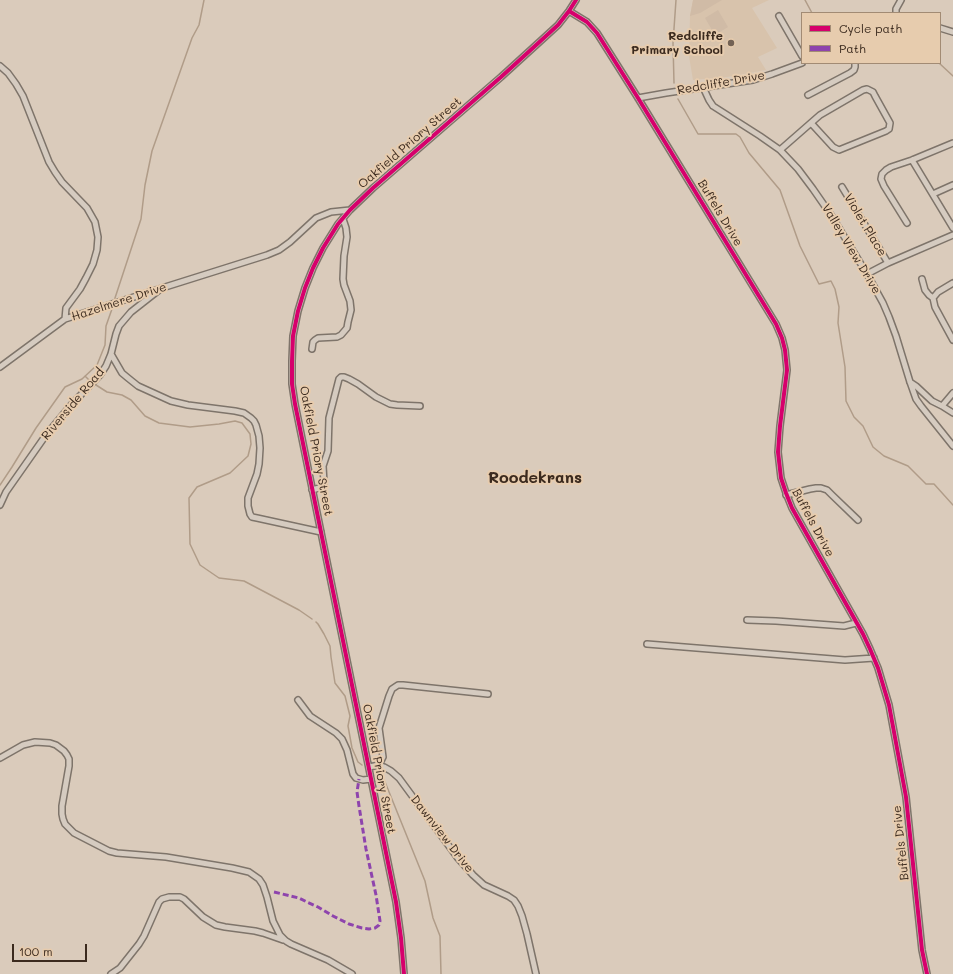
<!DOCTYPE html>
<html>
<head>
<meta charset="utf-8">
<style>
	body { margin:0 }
	#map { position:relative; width:953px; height:974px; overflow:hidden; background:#dacbbb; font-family:Mali,sans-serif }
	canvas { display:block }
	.legend { position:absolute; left:801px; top:12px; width:140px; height:52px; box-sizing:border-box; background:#e7ccae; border:1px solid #a28b74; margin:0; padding:5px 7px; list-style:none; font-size:12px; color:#3b2a1e }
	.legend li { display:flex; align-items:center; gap:8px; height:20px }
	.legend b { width:20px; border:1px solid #a28b74 }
	.scale { position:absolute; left:12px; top:944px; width:75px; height:18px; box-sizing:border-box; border:2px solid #3b2a1e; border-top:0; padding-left:5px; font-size:12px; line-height:14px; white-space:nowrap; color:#3b2a1e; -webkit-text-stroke:3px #e7ccae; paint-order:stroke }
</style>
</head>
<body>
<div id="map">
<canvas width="953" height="974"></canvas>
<ul class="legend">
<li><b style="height:5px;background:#d6006c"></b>Cycle path</li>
<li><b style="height:5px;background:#8e44ad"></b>Path</li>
</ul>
<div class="scale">100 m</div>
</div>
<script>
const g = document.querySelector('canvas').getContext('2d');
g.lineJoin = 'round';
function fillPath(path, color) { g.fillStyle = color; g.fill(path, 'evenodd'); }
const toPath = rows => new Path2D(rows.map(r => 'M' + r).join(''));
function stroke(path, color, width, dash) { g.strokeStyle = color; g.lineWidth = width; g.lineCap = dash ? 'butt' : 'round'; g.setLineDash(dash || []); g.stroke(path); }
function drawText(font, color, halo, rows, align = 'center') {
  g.font = font + ' Mali,sans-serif'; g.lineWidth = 4; g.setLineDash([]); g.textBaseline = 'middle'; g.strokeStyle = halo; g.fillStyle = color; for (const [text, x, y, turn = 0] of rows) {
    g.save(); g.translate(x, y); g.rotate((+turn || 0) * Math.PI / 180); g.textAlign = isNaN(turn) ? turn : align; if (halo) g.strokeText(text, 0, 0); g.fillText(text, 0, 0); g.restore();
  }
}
fillPath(toPath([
	[693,0,769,0,752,8,777,48,758,57,766,70,727,77,693,80,689,56,690,16]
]), '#d8c3ac');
fillPath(toPath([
	[693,0,722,0,700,13,690,16],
	[718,10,728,27,715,35,705,18]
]), '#d0bba6');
stroke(toPath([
	[805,0,812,13],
	[939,63,953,76],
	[674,83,673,43,676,0],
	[678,99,698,134,736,134,740,137,749,153,780,190,800,246,819,284,831,281,835,289,839,307,838,323,845,367,846,401,854,417,863,426,873,447,884,456,908,466,926,484,934,484,953,505],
	[114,301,141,219,145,185,152,151,192,38,199,25,204,0],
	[85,376,89,380],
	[96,385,107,392,122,395,131,400,145,416,159,423,190,427,219,424,235,421,242,423,250,434,251,444,248,456,230,473,197,487,189,498,190,544,200,565,219,578,244,581,299,610,312,619],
	[0,485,12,467,36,428,65,387,82,379,97,365,105,345,106,326,113,306],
	[316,622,318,624,324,634,330,646,331,657,335,683,345,696,350,716,348,726,352,748,358,762,362,765],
	[379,775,383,777,425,881,433,918,440,936,441,974]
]), '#b09c88', 1.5);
const minor = toPath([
	[569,11,587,22,597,33,638,98,776,324,782,338,785,350,787,370,780,426,778,452,781,478,786,493,792,508,863,634,870,649,878,668,889,705,906,797,922,950,927,974],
	[896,13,896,9,901,0],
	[779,16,802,56],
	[940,28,953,32],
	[0,66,8,73,16,84,23,96,49,162,55,172,62,182,87,208,95,222,98,237,97,250,93,264,86,278,80,289,66,308,65,319],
	[703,87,709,100,713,106,760,136,780,150,798,169,813,189,831,215,867,274,883,303,889,317,896,336,910,382,916,399,921,406,953,446],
	[808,95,850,73,854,70,855,67,855,63],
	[638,98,666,93,753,80,772,74,802,63],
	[780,150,820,115,863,90,867,89,873,92,875,96,890,123,889,129,886,131,839,150,833,147,811,123],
	[912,160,953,228],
	[842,187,888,263],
	[933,194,953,185],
	[907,223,884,186,881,179,882,174,886,170,891,167,912,160,953,143],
	[867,274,888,263,953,235],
	[922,279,925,290,929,295,933,298,935,307,953,340],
	[933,298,938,292,953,283],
	[312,349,313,342,315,340,318,338,337,337,341,335,347,328,348,322,351,310,350,301,344,285,343,279,344,256,347,237,346,228,343,219],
	[111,354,122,373,128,378,138,386,171,401,188,405,235,411,244,413,251,418,254,421,256,425,259,436,260,448,259,464,257,474,248,498,248,506,250,514,252,517,257,518,321,532],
	[0,367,65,319,162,288,267,255,279,250,290,242,316,218,331,212,350,210],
	[910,382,916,386,932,401,942,406,953,393],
	[942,406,953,413],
	[312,490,319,488,322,486,324,483,323,466,328,451,329,418,339,379,341,377,344,377,349,379,358,384,376,397,390,404,397,405,420,406],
	[786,495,810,489,816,488,821,488,827,490,832,495,858,520],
	[0,505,6,492,46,435,71,405,100,375,106,366,111,354,116,334,119,326,131,312,159,290],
	[747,620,776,621,844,626,856,623],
	[647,644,845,660,874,658],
	[298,700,310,716,336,733,342,739,347,750,353,774,356,778,363,780,371,779],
	[0,758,23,745,35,742,50,743,56,745,64,751,67,755,69,759,69,766,62,806,62,814,63,819,65,824,74,833,109,851,117,853,166,857,232,868,249,872,259,879,263,885,267,897,273,921,280,935,286,941,291,944,328,960,352,974],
	[379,765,383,757,379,728,389,696,392,689,398,685,403,685,488,694],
	[369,767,379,765,384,767,391,771,399,778,457,857,473,875,484,885,508,896,514,900,518,906,522,916,527,934,536,974],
	[111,974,120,968,139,944,144,936,159,902,162,899,169,897,180,897,184,899,203,917,216,925,225,927,255,931,263,933,283,940],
	[404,974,401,938,396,902,295,404,292,384,292,361,293,336,298,311,305,288,313,268,323,248,338,224,350,210,373,188,501,77,546,36,558,25,569,11,576,0]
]);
stroke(minor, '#7e746a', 8);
stroke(minor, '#d5cbc0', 5);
stroke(toPath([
	[274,892,299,898,307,902,318,907,333,916,349,924,362,928,369,929,375,928,379,925,380,921,376,895,366,849,359,806,357,792,359,779]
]), '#8e44ad', 3, [6, 3]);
stroke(toPath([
	[569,11,587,22,597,33,638,98,776,324,782,338,785,350,787,370,780,426,778,452,781,478,786,493,792,508,863,634,870,649,878,668,889,705,906,797,922,950,927,974],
	[404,974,401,938,396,902,295,404,292,384,292,361,293,336,298,311,305,288,313,268,323,248,338,224,350,210,373,188,501,77,546,36,558,25,569,11,576,0]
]), '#d6006c', 4);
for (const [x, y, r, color] of [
	[731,43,4,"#736255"]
]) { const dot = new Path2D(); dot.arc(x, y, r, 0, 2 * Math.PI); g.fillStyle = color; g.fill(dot); stroke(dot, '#e7ccae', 1.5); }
drawText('bold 12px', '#3b2a1e', '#e7ccae', [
	["Redcliffe",723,36],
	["Primary School",723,50]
], 'right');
drawText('12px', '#3b2a1e', '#e7ccae', [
	["Redcliffe Drive",721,83,-10],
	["Oakfield Priory Street",410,143,-41],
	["Buffels Drive",720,213,59],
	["Violet Place",865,225,59],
	["Valley View Drive",851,249,59],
	["Hazelmere Drive",119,302,-18],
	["Riverside Road",73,404,-50],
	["Oakfield Priory Street",316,451,79],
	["Buffels Drive",813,523,62],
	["Oakfield Priory Street",379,769,79],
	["Dawnview Drive",442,834,52],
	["Buffels Drive",901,843,-96]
]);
drawText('bold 16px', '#3b2a1e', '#e7ccae', [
	["Roodekrans",535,478]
]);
</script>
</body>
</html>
